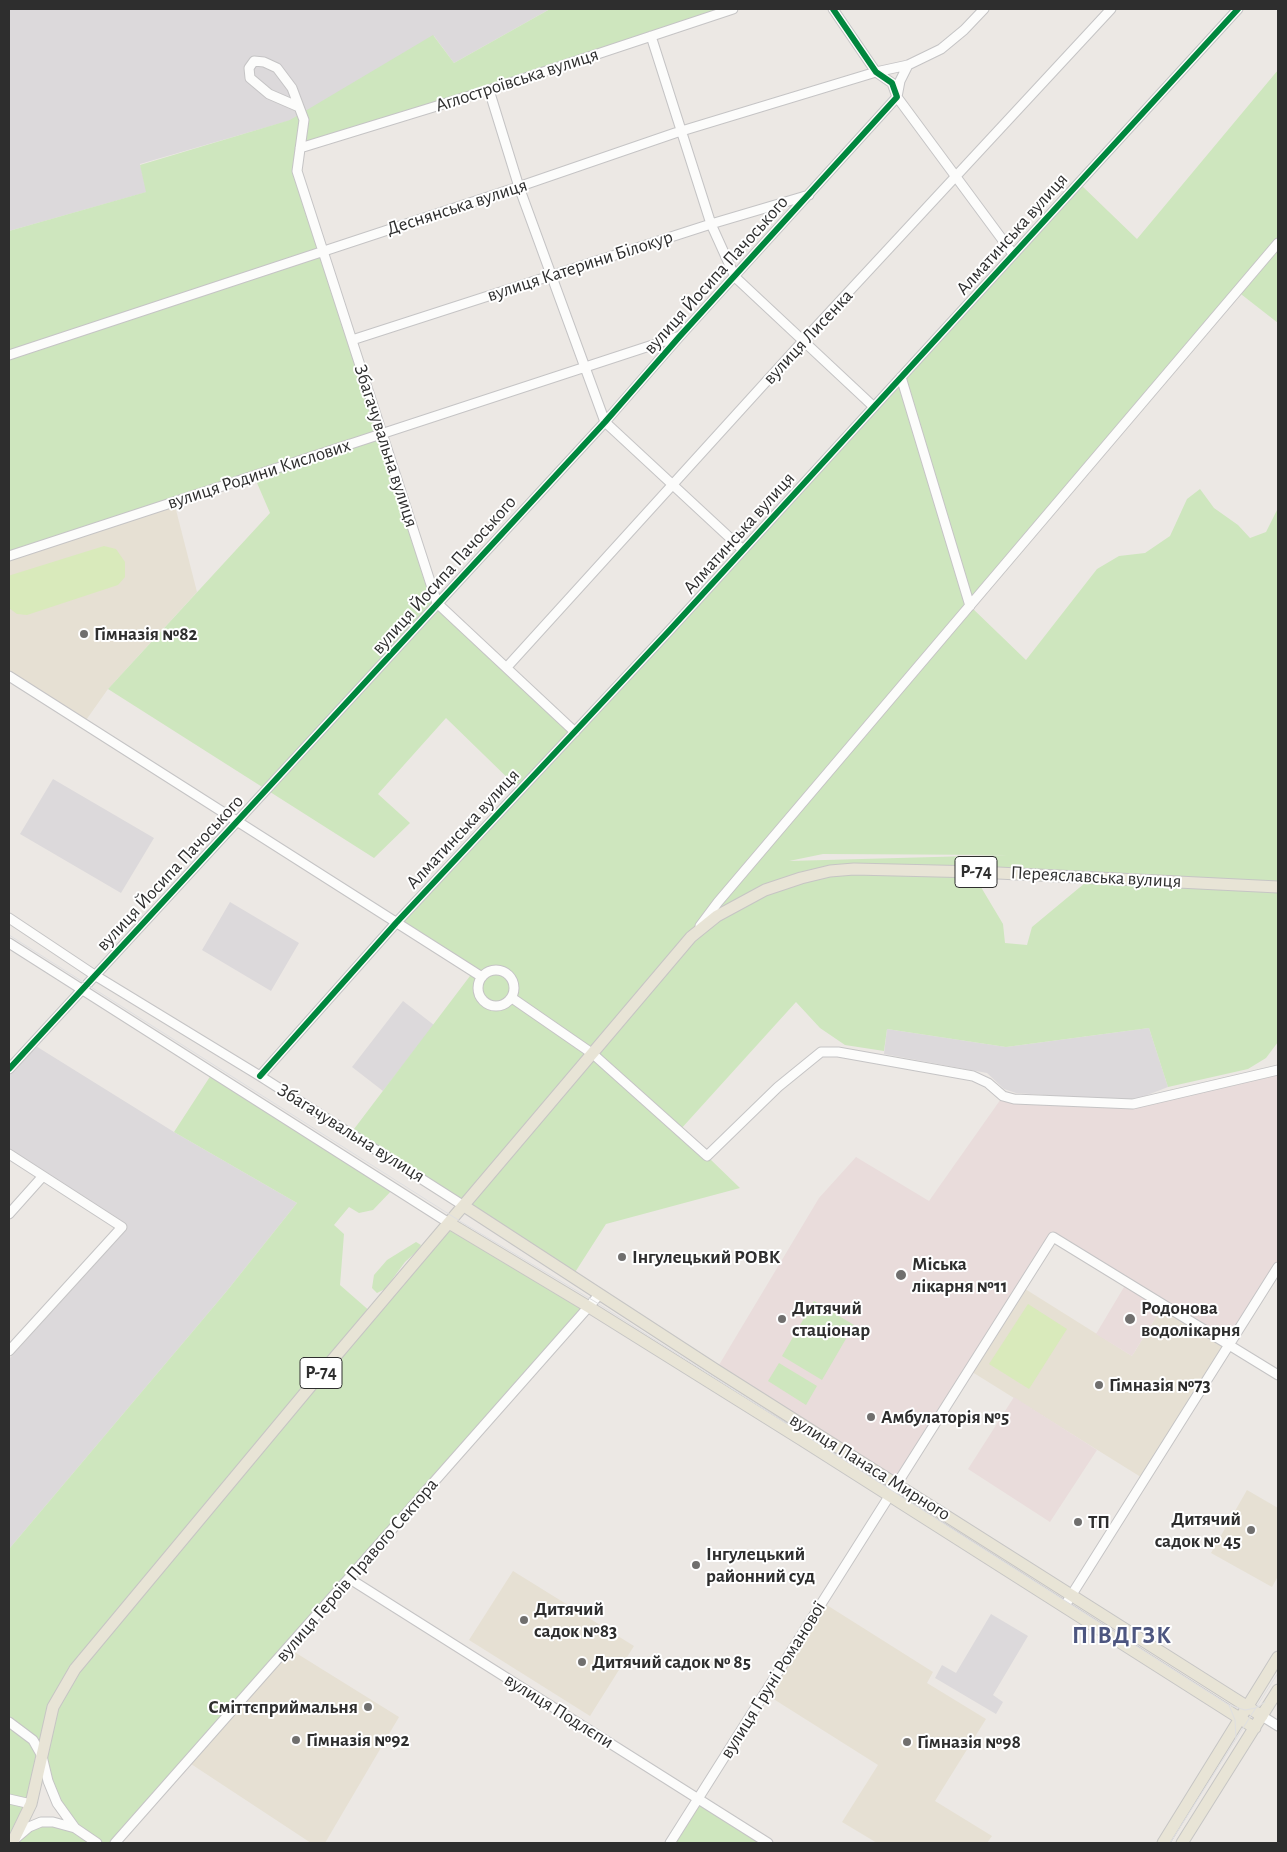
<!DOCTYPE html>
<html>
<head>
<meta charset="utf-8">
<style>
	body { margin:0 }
	#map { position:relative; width:1287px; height:1852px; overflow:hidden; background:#ece8e4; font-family:"Alegreya Sans",sans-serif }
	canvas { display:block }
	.frame { position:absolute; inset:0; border:10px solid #2e2e2e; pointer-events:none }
</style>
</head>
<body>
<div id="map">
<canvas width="1287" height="1852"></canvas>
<div class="frame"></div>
</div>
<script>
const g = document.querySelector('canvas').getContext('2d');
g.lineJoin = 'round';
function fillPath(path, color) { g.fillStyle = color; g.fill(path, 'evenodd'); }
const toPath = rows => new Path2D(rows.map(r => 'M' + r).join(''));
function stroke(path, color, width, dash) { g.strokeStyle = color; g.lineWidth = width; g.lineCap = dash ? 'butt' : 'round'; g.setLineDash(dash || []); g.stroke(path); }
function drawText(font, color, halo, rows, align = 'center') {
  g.font = font + ' "Alegreya Sans",sans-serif'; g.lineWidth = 4; g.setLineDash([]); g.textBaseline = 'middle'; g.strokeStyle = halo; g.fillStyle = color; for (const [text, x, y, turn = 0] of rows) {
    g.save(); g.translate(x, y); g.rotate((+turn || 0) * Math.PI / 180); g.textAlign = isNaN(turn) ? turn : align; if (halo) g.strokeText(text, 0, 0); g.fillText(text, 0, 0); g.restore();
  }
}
fillPath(toPath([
	[9,9,550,9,454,63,434,36,295,119,140,164,147,192,9,231],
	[53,779,154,838,121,893,20,834],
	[230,902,299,943,271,991,202,950],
	[403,1001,434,1025,383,1091,352,1067],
	[1149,1028,1168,1087,1132,1101,1016,1093,1004,1089,987,1073,884,1054,887,1029,1006,1047],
	[31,1043,174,1132,297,1203,226,1292,9,1549,9,1359,124,1232,122,1227,9,1154,9,1069],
	[991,1614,1028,1636,993,1695,1003,1702,996,1714,935,1678,942,1665,956,1673]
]), '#dcd9db');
fillPath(toPath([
	[174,502,197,592,108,689,84,723,9,676,9,556],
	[1022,1287,1132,1356,1164,1304,1229,1345,1144,1479,969,1370],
	[1247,1490,1278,1508,1278,1576,1272,1587,1211,1553],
	[513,1571,634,1646,590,1716,469,1640],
	[822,1602,933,1672,927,1683,986,1719,935,1801,992,1836,987,1843,877,1843,842,1822,878,1765,764,1693],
	[288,1648,399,1717,325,1843,311,1843,188,1762]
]), '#e6e0d3');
fillPath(toPath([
	[1278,1070,1278,1267,1229,1345,1164,1304,1132,1356,1096,1334,1127,1282,1052,1237,897,1483,716,1370,819,1198,856,1157,929,1201,1003,1096,1133,1104],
	[1014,1397,1097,1450,1050,1522,968,1469]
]), '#e9dcdb');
fillPath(toPath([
	[550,9,733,9,300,148,297,159,437,603,575,732,1079,183,1137,239,1278,70,1278,323,1237,291,970,606,1026,660,1097,569,1119,556,1145,553,1170,536,1187,499,1200,489,1214,508,1238,525,1250,538,1266,532,1278,508,1278,1042,1266,1058,1248,1069,1168,1087,1149,1028,1006,1047,887,1029,884,1051,845,1045,820,1028,796,1002,680,1130,740,1188,606,1224,572,1277,351,1133,473,972,396,923,520,790,446,718,378,794,410,823,374,858,108,689,270,513,254,476,9,556,9,231,146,192,140,165,290,120,433,35,454,63],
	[823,854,1006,855,1007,855,789,861],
	[972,872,1091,878,1032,927,1027,945,1005,943,1003,924],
	[213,1072,394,1188,373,1210,359,1213,349,1207,334,1225,344,1234,340,1285,372,1313,449,1223,589,1307,115,1843,9,1843,9,1549,226,1292,297,1203,174,1132],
	[42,1757,57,1802,74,1828,41,1822,17,1836],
	[416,1242,421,1245,417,1251,405,1262,385,1289,377,1293,372,1288,374,1275,387,1260],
	[814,1301,854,1325,822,1380,782,1356],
	[779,1363,817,1386,806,1405,768,1381],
	[698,1799,768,1843,670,1843]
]), '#cee6be');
fillPath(toPath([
	[104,546,116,549,125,562,125,577,118,585,27,615,17,614,9,608,9,576,11,575],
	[1028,1304,1067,1329,1029,1389,989,1364]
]), '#d9eabb');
const minor = toPath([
	[651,36,711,224,735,277,874,407],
	[908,65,900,81,897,97,1013,254],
	[489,90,519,187,605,422,743,550],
	[299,107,269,94,250,78,249,68,254,61,264,62,277,68,292,88,304,120,297,171,437,603,575,732],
	[300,148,489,90,733,9],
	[352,340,711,224,809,195],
	[9,355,515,188,675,133,876,72,908,65,941,49,964,30,984,9],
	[901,377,970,606],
	[9,556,680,336],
	[507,667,803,341,1111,9],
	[9,676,482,977],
	[9,918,96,976,260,1076,464,1206],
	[700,926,718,902,1278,243],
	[9,943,449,1223],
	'478 988a18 18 0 1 1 36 0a18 18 0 1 1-36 0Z',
	[512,998,593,1054,707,1156,778,1087,821,1052,838,1052,973,1076,988,1083,1003,1096,1014,1099,1133,1104,1278,1070],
	[9,1069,605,422,680,336,897,97,892,83,876,72,833,9],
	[260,1076,396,923,668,632,1238,9],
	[9,1154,122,1227,9,1351],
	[9,1214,43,1176],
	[350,1579,768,1843],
	[1064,1607,1278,1267],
	[1262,1716,1278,1726],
	[9,1722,33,1740,42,1756,48,1781,57,1803,75,1828],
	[9,1799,31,1804],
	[16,1838,29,1827,41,1822,53,1822,75,1828,97,1843],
	[115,1843,599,1295],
	[670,1843,1053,1237,1278,1375]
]);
const major = toPath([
	[464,1206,716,1370,1262,1716],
	[449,1223,589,1307,802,1440,1255,1728],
	[12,1843,31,1804,53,1707,75,1669,329,1364,691,937,717,916,765,890,801,878,830,871,854,869,978,872,1278,887],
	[1163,1843,1278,1657],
	[1182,1843,1278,1690]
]);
stroke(minor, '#c5c4c5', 11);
stroke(major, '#c6c5c4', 13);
stroke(minor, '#fcfcfb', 9);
stroke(major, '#e8e4d6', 11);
stroke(toPath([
	[9,935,463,1223,594,1301,1229,1705,1245,1710,1256,1708,1265,1702],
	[1229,1705,1235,1720,1236,1738],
	[1170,1843,1278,1673]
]), '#dfdfe1', 1);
stroke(toPath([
	[9,1069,605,422,680,336,897,97,892,83,876,72,833,9],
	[260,1076,396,923,668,632,1238,9]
]), '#00873e', 6);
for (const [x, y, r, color] of [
	[84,634,5,"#706f6e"],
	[622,1257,5,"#706f6e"],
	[901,1275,6,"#706f6e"],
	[782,1319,5,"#706f6e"],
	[1130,1319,6,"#706f6e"],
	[1099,1385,5,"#706f6e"],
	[871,1417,5,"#706f6e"],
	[1078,1522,5,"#706f6e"],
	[1251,1530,5,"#706f6e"],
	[696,1565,5,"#706f6e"],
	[524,1620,5,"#706f6e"],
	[582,1662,5,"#706f6e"],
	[368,1707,5,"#706f6e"],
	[296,1740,5,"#706f6e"],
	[907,1742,5,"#706f6e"]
]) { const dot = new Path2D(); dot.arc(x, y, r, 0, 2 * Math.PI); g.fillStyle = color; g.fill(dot); stroke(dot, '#fff', 2); }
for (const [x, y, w] of [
	[976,872,42],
	[321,1373,42]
]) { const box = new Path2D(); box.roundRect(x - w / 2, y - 15.5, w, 31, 4); g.fillStyle = '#fff'; g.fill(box); stroke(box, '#2e2e2e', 1); }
drawText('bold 18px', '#2e2e2e', null, [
	["Р-74",976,872],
	["Р-74",321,1373]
]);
drawText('19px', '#2e2e2e', '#fff', [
	["Аглостроївська вулиця",517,80,-18],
	["Деснянська вулиця",457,207,-18],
	["Алматинська вулиця",1012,234,-48],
	["вулиця Катерини Білокур",580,266,-18],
	["вулиця Йосипа Пачоського",716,275,-48],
	["вулиця Лисенка",808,337,-47],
	["Збагачувальна вулиця",386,446,72],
	["вулиця Родини Кислових",259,474,-18],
	["Алматинська вулиця",739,533,-48],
	["вулиця Йосипа Пачоського",444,575,-48],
	["Алматинська вулиця",463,829,-47],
	["вулиця Йосипа Пачоського",170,873,-47],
	["Переяславська вулиця",1096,877,3],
	["Збагачувальна вулиця",351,1133,32],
	["вулиця Панаса Мирного",870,1467,32],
	["вулиця Героїв Правого Сектора",357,1570,-49],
	["вулиця Груні Романової",773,1680,-58],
	["вулиця Подлєпи",559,1711,32]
]);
drawText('bold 19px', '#2e2e2e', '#fff', [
	["Гімназія №82",94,634],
	["Інгулецький РОВК",632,1257],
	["Міська",912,1264],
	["лікарня №11",912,1286],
	["Дитячий",792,1308],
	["стаціонар",792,1330],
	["Родонова",1141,1308],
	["водолікарня",1141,1330],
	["Гімназія №73",1109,1385],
	["Амбулаторія №5",881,1417],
	["Дитячий",1241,1519,"right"],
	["садок № 45",1241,1541,"right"],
	["ТП",1088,1522],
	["Інгулецький",706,1554],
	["районний суд",706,1576],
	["Дитячий",534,1609],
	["садок №83",534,1631],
	["Дитячий садок № 85",592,1662],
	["Сміттєприймальня",358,1707,"right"],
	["Гімназія №92",306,1740],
	["Гімназія №98",917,1742]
], 'left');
g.letterSpacing = '1px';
drawText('bold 24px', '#4d5680', '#fff', [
	["ПІВДГЗК",1122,1636]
]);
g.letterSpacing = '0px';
</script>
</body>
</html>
